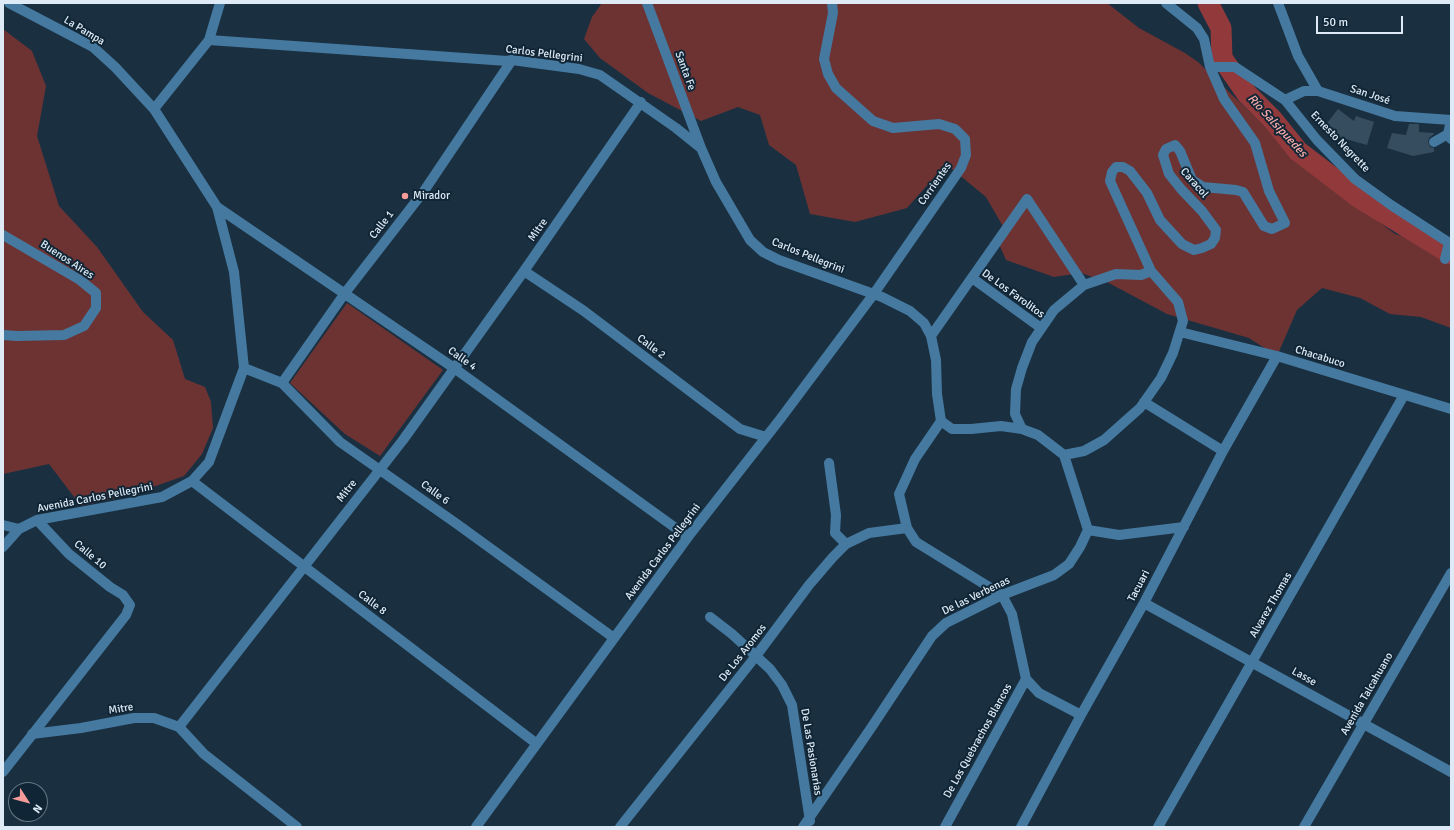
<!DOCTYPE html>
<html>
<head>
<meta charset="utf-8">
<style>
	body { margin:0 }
	#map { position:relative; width:1454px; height:830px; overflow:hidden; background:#1a3041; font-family:Signika,sans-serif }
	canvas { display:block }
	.frame { position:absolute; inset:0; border:4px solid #deebf6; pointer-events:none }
	.north { position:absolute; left:8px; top:782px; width:40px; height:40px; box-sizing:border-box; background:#102636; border:1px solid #627583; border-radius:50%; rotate:126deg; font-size:11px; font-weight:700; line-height:16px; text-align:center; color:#deebf6 }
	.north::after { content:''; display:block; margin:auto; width:14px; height:18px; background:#f59b99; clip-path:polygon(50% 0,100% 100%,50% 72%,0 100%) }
	.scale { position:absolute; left:1316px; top:16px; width:87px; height:18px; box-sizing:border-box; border:2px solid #deebf6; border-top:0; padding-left:5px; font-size:12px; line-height:14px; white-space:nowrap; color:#deebf6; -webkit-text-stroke:3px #102636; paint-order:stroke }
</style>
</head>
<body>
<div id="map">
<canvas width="1454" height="830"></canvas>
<div class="frame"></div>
<div class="north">N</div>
<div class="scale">50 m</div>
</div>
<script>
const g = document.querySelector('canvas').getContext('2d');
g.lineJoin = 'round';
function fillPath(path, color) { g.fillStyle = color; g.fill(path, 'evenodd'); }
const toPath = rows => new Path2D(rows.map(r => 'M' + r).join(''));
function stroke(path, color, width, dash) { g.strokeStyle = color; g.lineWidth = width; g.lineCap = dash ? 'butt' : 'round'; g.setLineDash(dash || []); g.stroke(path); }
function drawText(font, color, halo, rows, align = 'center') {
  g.font = font + ' Signika,sans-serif'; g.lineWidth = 4; g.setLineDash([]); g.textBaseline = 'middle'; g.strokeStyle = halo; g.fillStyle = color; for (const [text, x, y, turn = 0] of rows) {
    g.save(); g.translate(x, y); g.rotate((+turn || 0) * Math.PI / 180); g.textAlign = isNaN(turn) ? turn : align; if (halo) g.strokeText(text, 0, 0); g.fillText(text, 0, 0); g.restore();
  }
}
fillPath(toPath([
	[602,3,1107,3,1139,28,1185,53,1198,62,1311,171,1395,234,1451,251,1451,328,1421,317,1390,314,1360,298,1322,288,1297,310,1277,356,1249,338,1167,314,1107,282,1081,273,1054,277,1006,260,999,244,1005,230,986,197,946,164,907,208,855,222,810,214,796,165,769,145,760,115,738,107,701,121,648,93,600,58,584,39,592,17],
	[3,29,32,51,46,86,37,136,59,206,97,247,143,312,173,340,185,379,205,387,211,402,213,428,202,454,184,476,136,493,81,506,49,464,3,474],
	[347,303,443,370,380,456,345,434,290,383]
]), '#6d3333');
stroke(toPath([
	[1208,3,1221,28,1222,58,1247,94,1273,120,1298,151,1358,197,1451,254]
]), '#92393b', 21);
fillPath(toPath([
	[1338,109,1354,121,1356,116,1374,122,1367,145,1335,136,1324,127],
	[1409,124,1419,124,1419,132,1434,133,1434,134,1429,138,1428,142,1430,147,1434,148,1434,152,1413,156,1387,148,1392,133,1406,135]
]), '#354d5e');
stroke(toPath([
	[647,3,701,148],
	[1278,3,1298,56,1318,91],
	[209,40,507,61,512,60,579,69,600,75,676,128,701,148,716,182,750,240,763,252,779,260,882,297,910,311,924,323,931,336,936,360,937,394,941,421],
	[1210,67,1235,67,1285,100,1317,140,1355,179,1391,205,1451,244],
	[1285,100,1304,91,1318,91,1395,116,1451,120],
	[154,109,209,40,220,3],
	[1451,120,1448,134,1451,139],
	[1434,142,1448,134],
	[217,207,454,368,688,537],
	[3,235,80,280,96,293,96,308,84,326,64,335,17,336,3,335],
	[1445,259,1449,243],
	[524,271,584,311,740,429,766,437],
	[972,278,1041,328],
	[1180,332,1277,356,1451,409],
	[931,336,1027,199,1084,285],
	[244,368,282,383,340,442,457,524,614,638],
	[282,383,345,293,424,191,512,60],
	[1144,402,1223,451],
	[941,421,952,429,971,429,1001,426,1022,429,1038,435,1064,455,1084,451,1104,440,1140,408,1161,378,1173,353,1183,321,1178,302,1151,271,1110,181,1112,172,1116,167,1123,167,1130,171,1147,193,1160,220,1182,244,1194,250,1202,248,1211,244,1215,238,1216,230,1202,211,1181,189,1169,174,1163,155,1166,149,1175,145,1180,151,1192,180,1203,187,1236,190,1243,192,1264,226,1272,229,1285,223,1269,191,1255,143,1224,99,1210,67,1204,39,1197,28,1166,3],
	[941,421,915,459,899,494,907,528,916,542,1002,595,1012,614,1026,679,945,827],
	[1022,429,1015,414,1016,389,1022,368,1032,342,1054,310,1084,285,1116,274,1141,275,1151,271],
	[829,463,836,515,835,533,846,544],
	[192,481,537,744],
	[3,525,19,529,37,520,162,497,192,481,209,462,244,368,234,272,217,207,154,109,115,67,93,47,9,3],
	[1088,530,1119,535,1184,527],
	[3,547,19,529],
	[1144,603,1451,772],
	[710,617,732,634,770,669,782,685,792,705,810,821],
	[1026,679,1039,693,1081,715],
	[179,727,403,440,524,271,641,102],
	[32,734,81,728,134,718,154,718,179,727,204,754,297,827],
	[3,772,126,615,130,605,123,595,110,587,69,554,37,520],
	[476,827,688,537,781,418,873,295,961,168,966,155,965,139,955,129,939,124,893,128,873,121,836,88,828,74,824,59,833,13,832,3],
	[620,827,756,656,809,585,833,557,846,544,869,533,907,528],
	[803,827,871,728,932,636,946,623,1002,595,1054,575,1069,564,1080,547,1088,530,1064,455],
	[1021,827,1081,715,1144,603,1223,451,1277,356],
	[1158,827,1404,395],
	[1304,827,1451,573]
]), '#45799f', 10);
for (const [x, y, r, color] of [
	[405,196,4,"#f59b99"]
]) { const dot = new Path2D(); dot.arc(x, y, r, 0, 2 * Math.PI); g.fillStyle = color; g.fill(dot); stroke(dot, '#102636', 1.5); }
drawText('11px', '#deebf6', '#102636', [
	["La Pampa",84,31,31],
	["Carlos Pellegrini",544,54,7],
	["Santa Fe",685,71,70],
	["San José",1370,95,18],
	["Ernesto Negrette",1340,142,46],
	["Caracol",1194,183,49],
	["Corrientes",935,184,-55],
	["Calle 1",382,225,-53],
	["Mitre",538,230,-55],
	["Carlos Pellegrini",808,256,22],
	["Buenos Aires",67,260,33],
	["De Los Farolitos",1013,294,36],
	["Calle 2",651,347,37],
	["Chacabuco",1320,357,17],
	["Calle 4",462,359,35],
	["Mitre",347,491,-52],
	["Calle 6",435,493,36],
	["Avenida Carlos Pellegrini",95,498,-11],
	["Avenida Carlos Pellegrini",663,552,-53],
	["Calle 10",90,555,40],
	["Tacuari",1139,586,-62],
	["De las Verbenas",976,596,-26],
	["Calle 8",372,603,37],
	["Alvarez Thomas",1271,605,-60],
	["De Los Aromos",743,653,-52],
	["Lasse",1304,677,29],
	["Avenida Talcahuano",1367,694,-60],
	["Mitre",121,709,-9],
	["De Los Quebrachos Blancos",978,741,-61],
	["De Las Pasionarias",811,752,81]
]);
drawText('11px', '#deebf6', '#102636', [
	["Mirador",413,196]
], 'left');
drawText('italic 12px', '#f8aba8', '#102636', [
	["Río Salsipuedes",1277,126,47]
]);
</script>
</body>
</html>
